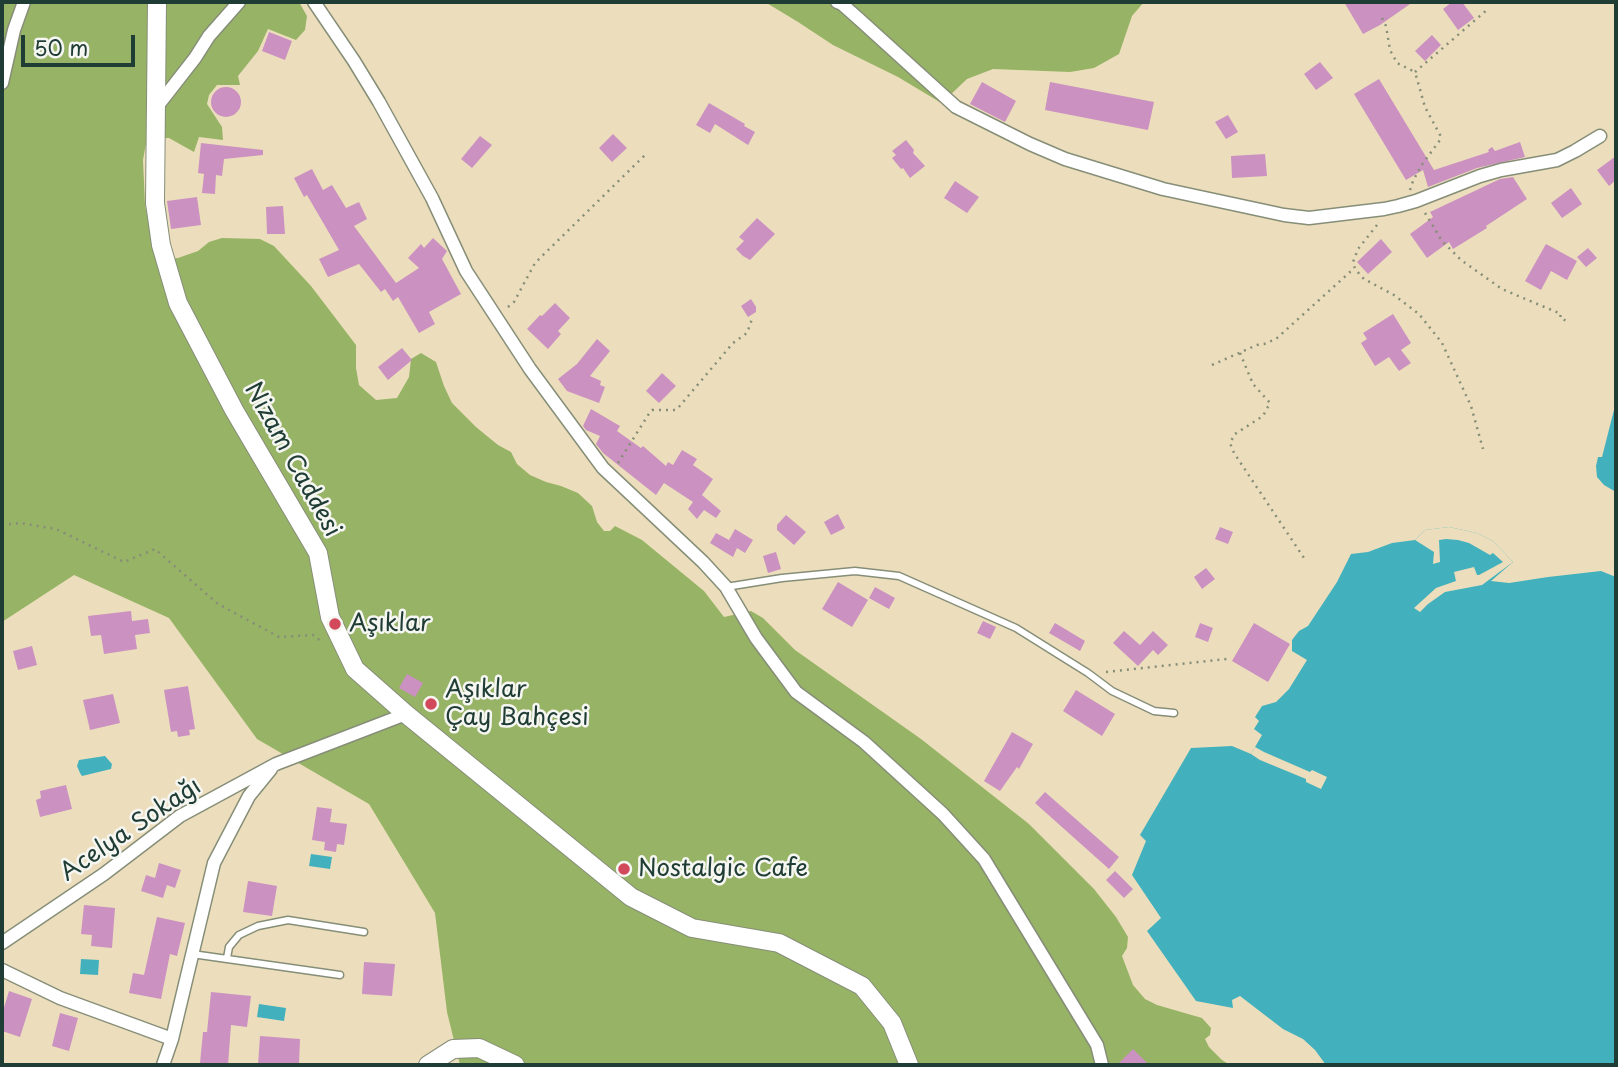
<!DOCTYPE html>
<html>
<head>
<meta charset="utf-8">
<style>
	body { margin:0 }
	#map { position:relative; width:1618px; height:1067px; overflow:hidden; background:#ecdebc; font-family:"Playpen Sans",sans-serif }
	canvas { display:block }
	.frame { position:absolute; inset:0; border:4px solid #1f3d34; pointer-events:none }
	.scale { position:absolute; left:21px; top:35px; width:114px; height:32px; box-sizing:border-box; border:4px solid #1f3d34; border-top:0; padding-left:9px; font-size:21px; line-height:24px; white-space:nowrap; color:#1f3d34; -webkit-text-stroke:5px #f6f6f2; paint-order:stroke }
</style>
</head>
<body>
<div id="map">
<canvas width="1618" height="1067"></canvas>
<div class="frame"></div>
<div class="scale">50 m</div>
</div>
<script>
const g = document.querySelector('canvas').getContext('2d');
g.lineJoin = 'round';
function fillPath(path, color) { g.fillStyle = color; g.fill(path, 'evenodd'); }
const toPath = rows => new Path2D(rows.map(r => 'M' + r).join(''));
function stroke(path, color, width, dash) { g.strokeStyle = color; g.lineWidth = width; g.lineCap = dash ? 'butt' : 'round'; g.setLineDash(dash || []); g.stroke(path); }
function drawText(font, color, halo, rows, align = 'center') {
  g.font = font + ' "Playpen Sans",sans-serif'; g.lineWidth = 5; g.setLineDash([]); g.textBaseline = 'middle'; g.strokeStyle = halo; g.fillStyle = color; for (const [text, x, y, turn = 0] of rows) {
    g.save(); g.translate(x, y); g.rotate((+turn || 0) * Math.PI / 180); g.textAlign = isNaN(turn) ? turn : align; if (halo) g.strokeText(text, 0, 0); g.fillText(text, 0, 0); g.restore();
  }
}
fillPath(toPath([
	[2,2,299,2,307,16,305,30,296,40,268,29,258,51,238,76,240,85,217,85,209,95,207,104,222,127,223,140,199,137,194,152,169,138,147,138,143,160,145,205,156,260,178,258,198,251,209,242,222,238,260,239,274,246,311,286,356,345,356,368,359,385,376,400,397,398,409,377,411,359,421,353,436,362,444,386,452,403,476,427,498,445,511,452,517,464,530,475,546,482,561,486,578,493,592,506,597,522,604,531,610,531,615,526,642,540,704,591,724,617,751,611,763,618,795,650,921,739,1029,824,1094,889,1116,917,1128,937,1127,948,1122,956,1133,985,1145,999,1157,1005,1202,1018,1211,1028,1210,1035,1205,1039,1209,1047,1222,1060,1230,1065,460,1065,447,1012,435,913,369,804,257,739,169,618,74,575,2,622],
	[765,2,1144,2,1132,16,1119,54,1094,68,1070,72,993,69,967,79,948,97,943,104,898,77,833,45,798,22]
]), '#97b366');
fillPath(toPath([
	[1616,402,1616,492,1604,485,1597,477,1596,466,1598,457,1602,457],
	[1449,527,1477,533,1493,541,1513,562,1491,581,1509,583,1548,577,1601,571,1616,577,1616,1065,1326,1065,1315,1050,1303,1039,1283,1029,1240,996,1232,1000,1233,1008,1196,1001,1147,931,1161,918,1132,875,1146,841,1140,835,1191,748,1232,746,1251,754,1262,735,1254,729,1259,721,1255,717,1262,706,1276,702,1289,689,1307,660,1292,651,1292,640,1299,631,1308,626,1337,582,1351,554,1368,552,1392,543,1415,540,1425,530],
	[105,756,112,764,111,769,82,776,80,773,77,766,79,760],
	[311,854,332,857,330,869,309,866],
	[81,959,99,960,98,975,80,974],
	[259,1004,286,1008,284,1021,257,1017]
]), '#42b1bd');
fillPath(toPath([
	[1449,527,1477,533,1493,541,1513,562,1482,585,1445,592,1428,604,1420,612,1414,608,1436,588,1456,581,1454,572,1474,567,1477,575,1479,575,1503,562,1493,553,1490,555,1469,543,1458,540,1446,539,1439,540,1440,562,1433,564,1434,552,1415,540,1425,530],
	[1255,747,1264,752,1310,772,1312,770,1327,777,1321,789,1306,782,1306,779,1260,760,1251,754]
]), '#ecdebc');
fillPath(toPath([
	[1344,2,1413,2,1380,25,1363,34],
	[1452,2,1462,2,1474,18,1458,30,1443,9],
	[269,32,292,41,285,60,262,51],
	[1432,35,1441,45,1425,61,1415,51],
	[1320,62,1333,78,1316,90,1304,74],
	[1379,79,1434,170,1489,152,1488,150,1492,147,1495,151,1520,142,1525,157,1477,168,1428,187,1423,170,1406,180,1354,94],
	[982,82,1016,101,1005,122,970,104],
	[1050,82,1154,102,1148,130,1045,110],
	'211 102a15 15 0 1 1 30 0a15 15 0 1 1-30 0Z',
	[709,103,745,124,744,126,755,132,748,145,715,124,710,133,696,125],
	[1228,115,1238,132,1226,139,1215,122],
	[613,134,627,148,612,162,599,148],
	[480,136,492,145,472,168,461,159],
	[906,140,914,150,913,153,925,166,910,178,903,168,901,169,892,158,896,155,892,151],
	[201,143,263,150,263,155,224,159,222,176,216,175,215,194,202,193,204,174,198,173],
	[1265,154,1267,176,1232,178,1231,156],
	[1616,156,1616,180,1609,186,1597,170],
	[312,169,323,190,332,185,346,208,359,202,367,219,354,226,396,283,419,268,408,258,421,244,424,248,433,238,447,251,442,259,461,294,429,312,435,324,419,333,398,297,393,301,385,289,381,292,359,264,328,277,319,259,339,250,307,195,304,197,294,178],
	[1513,177,1527,199,1486,226,1487,228,1453,249,1449,242,1427,258,1410,234,1433,217,1430,212,1500,179],
	[955,181,979,197,967,213,944,198],
	[1571,188,1582,204,1562,218,1551,203],
	[197,197,201,225,171,229,167,201],
	[283,206,285,234,267,234,266,207],
	[757,218,775,234,750,260,743,256,736,249,744,241,739,237],
	[1381,239,1392,252,1368,274,1357,262],
	[1546,244,1577,261,1567,280,1551,271,1541,290,1525,281],
	[1588,248,1597,258,1586,267,1577,257],
	[751,299,756,307,756,312,748,317,741,306],
	[555,303,570,318,558,331,561,334,548,349,527,329,540,315,542,316],
	[1393,314,1411,343,1401,350,1411,363,1399,371,1389,357,1375,366,1361,343,1367,339,1363,333],
	[597,339,610,351,590,376,601,381,600,385,605,387,599,403,567,391,558,379,577,364],
	[402,348,412,360,388,380,378,367],
	[662,373,676,386,659,403,646,391],
	[591,409,620,426,617,431,641,448,643,446,666,466,668,462,673,465,682,450,697,459,693,465,713,479,702,495,721,511,716,518,704,510,697,519,688,509,693,502,664,483,656,495,603,453,596,444,600,436,586,430,583,426],
	[838,514,845,528,831,535,824,522],
	[786,515,806,532,794,545,777,530,777,525],
	[1220,527,1233,532,1228,544,1215,539],
	[735,529,753,540,745,553,737,548,733,557,710,543,716,533,729,540],
	[776,552,781,569,768,573,763,556],
	[1206,568,1215,579,1202,589,1194,577],
	[838,582,868,600,852,627,822,609],
	[875,587,895,598,889,609,869,598],
	[131,611,132,621,148,619,150,633,135,635,137,649,104,654,101,635,91,636,88,616],
	[983,621,996,627,990,639,977,633],
	[1055,623,1085,641,1080,651,1049,633],
	[1200,623,1213,628,1208,642,1195,637],
	[1254,623,1290,644,1268,682,1232,661],
	[1124,631,1140,645,1153,631,1168,645,1158,655,1153,650,1138,666,1113,643],
	[32,646,37,665,18,670,13,651],
	[407,674,423,683,415,697,399,688],
	[188,686,195,729,189,730,190,735,178,737,177,731,171,732,164,690],
	[1076,690,1115,714,1102,736,1063,711],
	[113,694,120,723,90,730,83,700],
	[1012,732,1033,744,1019,769,1017,767,1000,791,984,781],
	[66,785,72,809,40,817,36,800,41,798,40,791],
	[1045,792,1119,857,1109,869,1035,803],
	[317,807,332,809,330,822,347,824,344,845,337,844,336,852,324,850,325,842,312,840],
	[159,863,181,870,175,888,167,885,163,898,141,891,146,875,155,878],
	[1115,871,1133,889,1124,898,1106,880],
	[248,881,277,886,272,916,243,912],
	[84,905,115,908,112,948,91,946,92,935,81,934],
	[157,917,185,923,177,956,170,954,161,999,129,993,133,973,144,975],
	[364,962,395,964,392,996,362,994],
	[9,991,32,999,20,1037,2,1031,2,1014],
	[211,992,251,996,247,1027,231,1025,228,1065,200,1063,203,1032,207,1032],
	[60,1013,78,1018,69,1051,52,1046],
	[260,1036,300,1039,299,1065,258,1065],
	[1133,1049,1149,1065,1117,1065]
]), '#cb91c1');
const lane = toPath([
	[726,587,782,578,855,571,899,576,1016,628,1088,673,1112,691,1154,711,1174,713],
	[192,954,340,975],
	[227,958,229,947,239,935,258,926,288,920,364,932]
]);
const street = toPath([
	[314,2,354,61,379,102,432,198,466,271,530,369,603,468,703,562,726,587,756,638,796,692,864,742,943,814,984,859,1097,1045,1102,1065],
	[837,2,842,4,860,20,956,107,1030,144,1065,159,1163,189,1284,215,1309,218,1384,209,1398,206,1416,201,1480,176,1501,170,1557,160,1575,151,1600,136],
	[2,83,14,30,24,2],
	[156,108,195,58,209,36,239,2],
	[2,943,104,874,180,816,276,764,406,714],
	[2,970,60,998,172,1039],
	[163,1065,172,1039,214,863,249,796,271,769]
]);
const secondary = toPath([
	[157,2,155,203,161,245,178,303,234,410,318,553,330,617,355,669,406,714,631,897,692,928,779,943,862,986,892,1023,909,1065],
	[428,1065,453,1049,479,1048,515,1065]
]);
stroke(lane, '#868e78', 9);
stroke(street, '#868e78', 15);
stroke(secondary, '#868e78', 20);
stroke(toPath([
	[1382,18,1386,26,1390,50,1397,63,1415,72],
	[1415,72,1488,9],
	[1410,190,1413,181,1421,166,1440,140,1440,135,1425,107,1415,72],
	[1425,213,1442,241,1461,260,1502,289,1561,314,1560,318,1569,322],
	[1377,225,1358,249,1353,262,1355,269,1364,279,1394,295,1419,314,1442,343,1471,406,1483,449],
	[508,307,514,302,535,263,645,155],
	[1240,353,1253,384,1270,403,1263,416,1235,434,1230,443,1234,453,1304,558],
	[1212,365,1257,345,1264,344,1276,339,1350,272,1355,269],
	[618,463,650,412,652,410,675,410,678,408,733,343,747,333,752,319],
	[2,525,20,523,56,529,124,562,155,549,218,604,279,637,313,635,323,643],
	[1106,672,1227,659]
]), '#868e78', 2.5, [2, 5]);
stroke(lane, '#fff', 6);
stroke(street, '#fff', 12);
stroke(secondary, '#fff', 18);
for (const [x, y, r, color] of [
	[335,624,7,"#d1495b"],
	[431,704,7,"#d1495b"],
	[624,869,7,"#d1495b"]
]) { const dot = new Path2D(); dot.arc(x, y, r, 0, 2 * Math.PI); g.fillStyle = color; g.fill(dot); stroke(dot, '#f6f6f2', 2.5); }
drawText('24px', '#1f3d34', '#f6f6f2', [
	["Nizam Caddesi",292,460,61],
	["Acelya Sokağı",131,830,-34]
]);
drawText('24px', '#1f3d34', '#f6f6f2', [
	["Aşıklar",349,624],
	["Aşıklar",445,690],
	["Çay Bahçesi",445,718],
	["Nostalgic Cafe",638,869]
], 'left');
</script>
</body>
</html>
